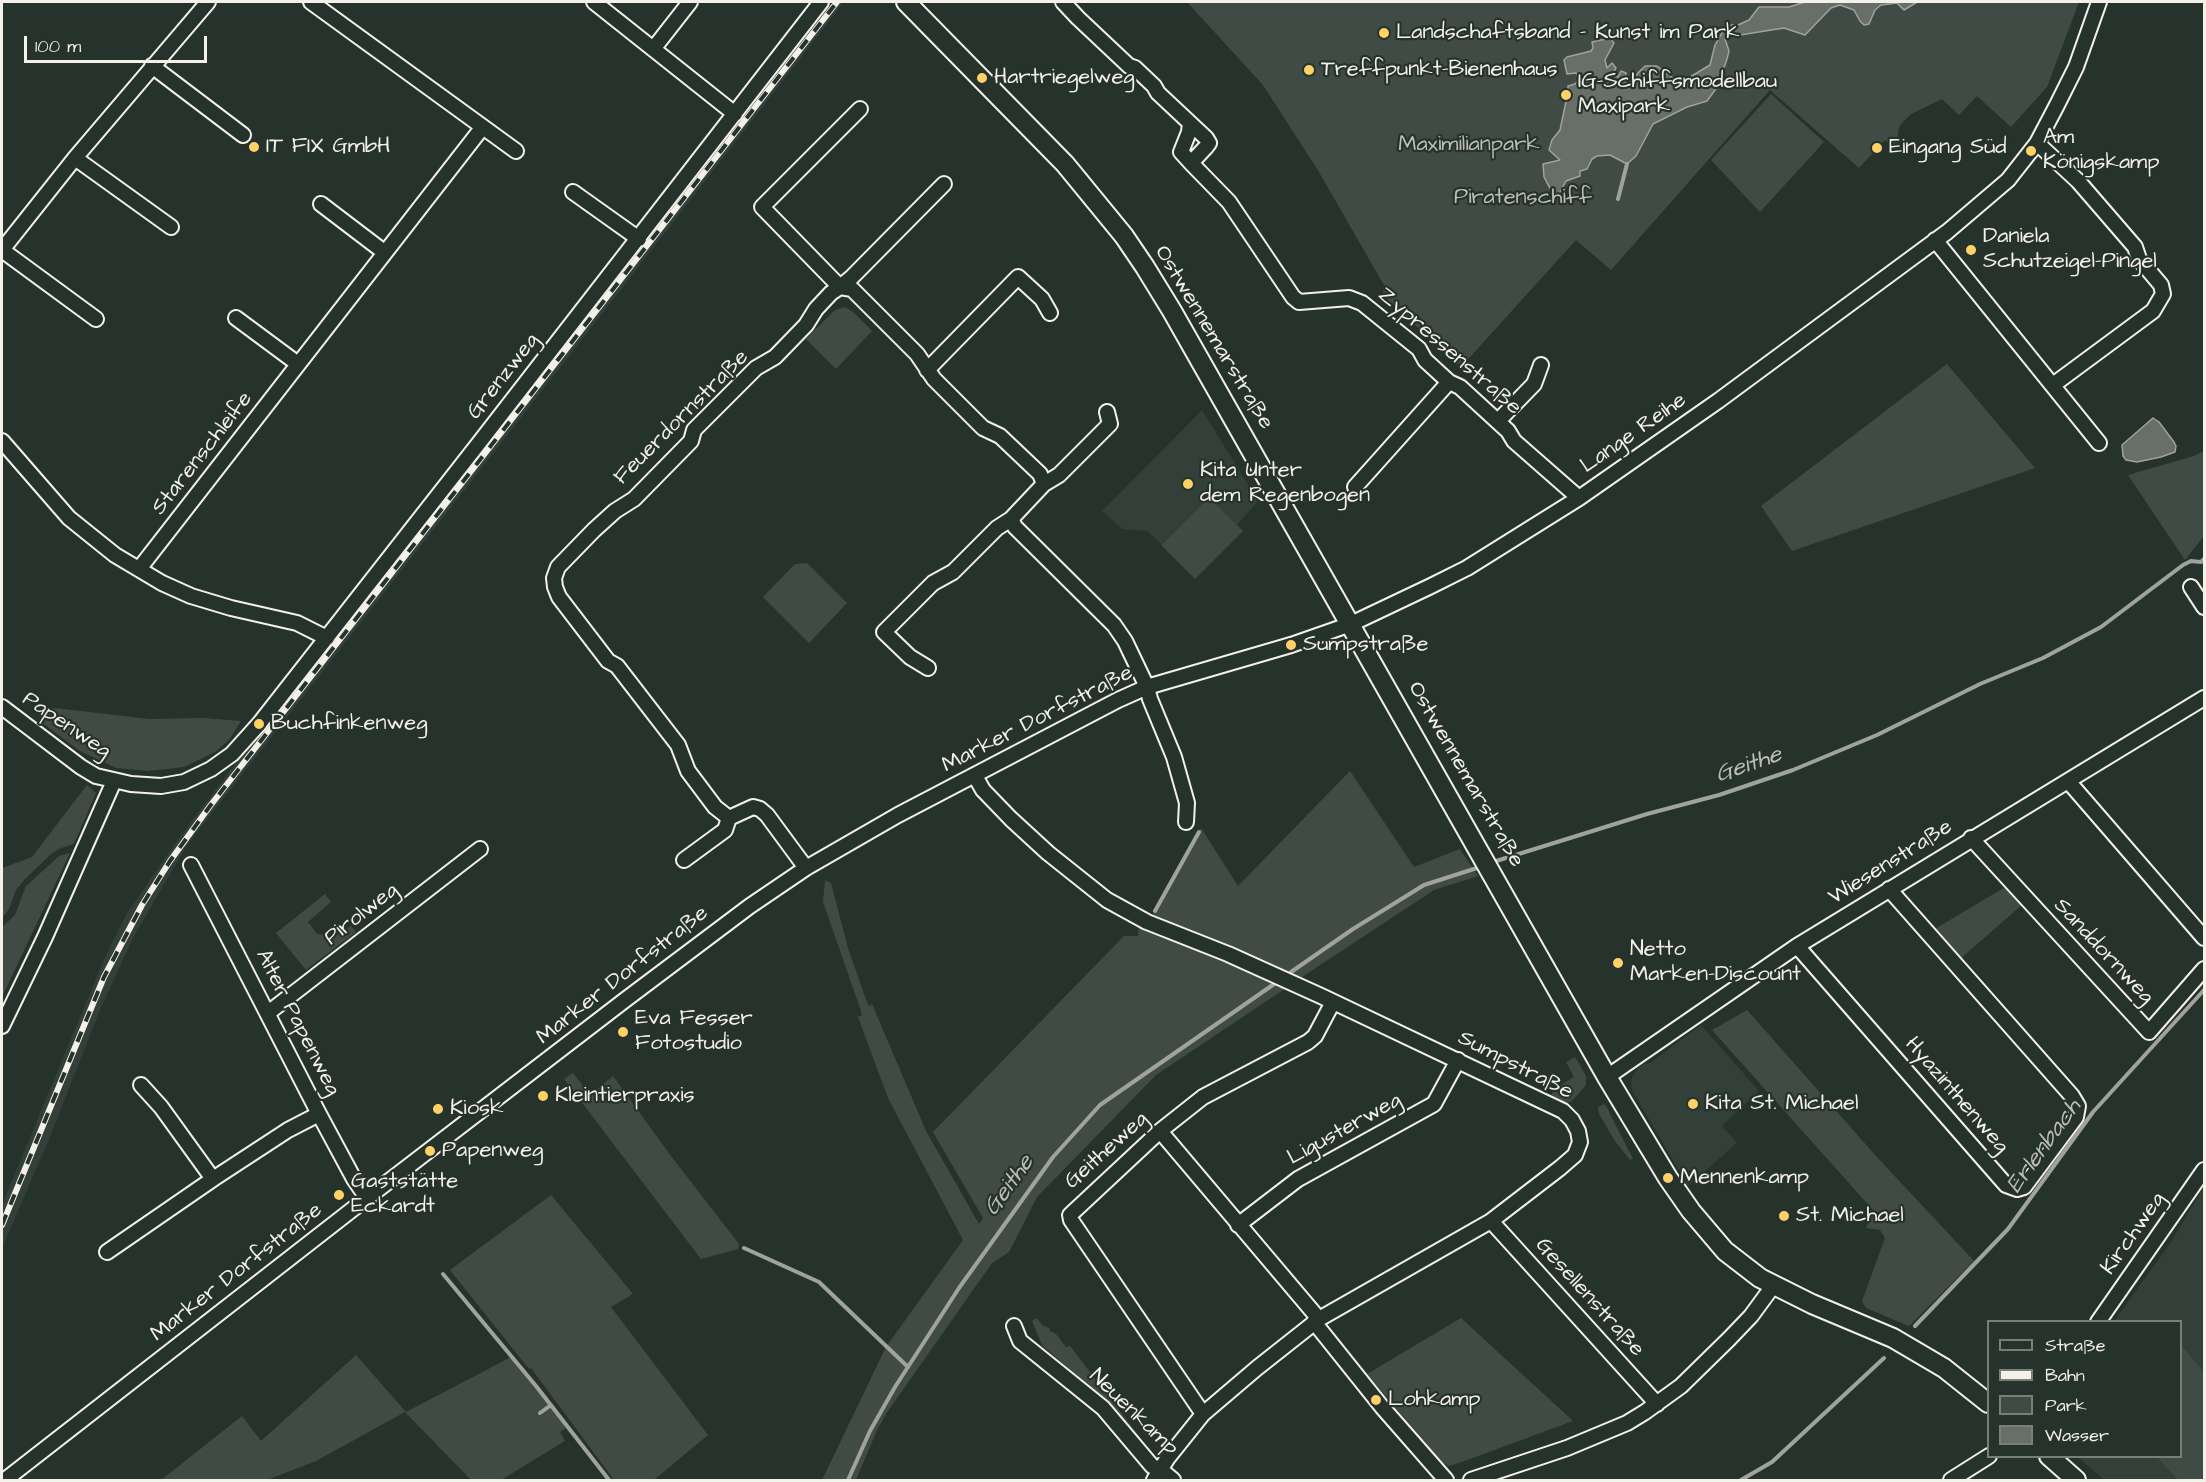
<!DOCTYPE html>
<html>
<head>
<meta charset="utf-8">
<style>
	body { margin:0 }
	#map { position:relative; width:2206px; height:1482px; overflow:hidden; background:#26332d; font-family:"Architects Daughter",sans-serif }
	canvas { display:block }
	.frame { position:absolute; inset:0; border:3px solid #f4f1e8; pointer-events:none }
	.legend { position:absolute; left:1987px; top:1320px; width:195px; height:138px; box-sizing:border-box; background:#26332d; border:2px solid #787f78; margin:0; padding:8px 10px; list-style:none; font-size:18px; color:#f4f1e8 }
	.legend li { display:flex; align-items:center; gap:12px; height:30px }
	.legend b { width:30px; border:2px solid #787f78 }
	.scale { position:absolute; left:24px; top:36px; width:183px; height:27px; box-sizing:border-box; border:3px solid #f4f1e8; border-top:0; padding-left:8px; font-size:18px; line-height:21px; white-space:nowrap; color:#f4f1e8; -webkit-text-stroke:4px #26332d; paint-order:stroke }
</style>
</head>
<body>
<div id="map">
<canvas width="2206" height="1482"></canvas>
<div class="frame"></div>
<ul class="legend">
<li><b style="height:8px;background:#26332d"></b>Straße</li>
<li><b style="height:8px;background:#f4f1e8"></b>Bahn</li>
<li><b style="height:16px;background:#414b45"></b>Park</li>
<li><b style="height:16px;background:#676f68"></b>Wasser</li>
</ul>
<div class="scale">100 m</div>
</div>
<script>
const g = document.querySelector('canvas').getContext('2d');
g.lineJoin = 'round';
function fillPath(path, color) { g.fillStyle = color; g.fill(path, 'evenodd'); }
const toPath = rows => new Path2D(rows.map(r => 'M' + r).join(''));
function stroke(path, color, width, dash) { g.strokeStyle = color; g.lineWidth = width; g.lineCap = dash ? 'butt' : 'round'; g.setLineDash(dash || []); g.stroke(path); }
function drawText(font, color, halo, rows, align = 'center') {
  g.font = font + ' "Architects Daughter",sans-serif'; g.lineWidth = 4.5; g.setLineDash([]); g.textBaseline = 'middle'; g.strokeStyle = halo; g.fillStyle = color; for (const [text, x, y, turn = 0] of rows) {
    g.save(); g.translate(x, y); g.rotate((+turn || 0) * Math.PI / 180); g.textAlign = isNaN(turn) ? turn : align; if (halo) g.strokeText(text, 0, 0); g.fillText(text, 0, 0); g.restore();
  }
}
fillPath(toPath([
	[827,2,844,2,584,337,187,845,134,936,100,1010,50,1137,2,1248,2,1205,105,957,127,913,179,838,241,756,295,691],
	[1202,410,1258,501,1237,525,1209,497,1161,544,1147,531,1122,529,1102,511],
	[1701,1025,1759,1091,1722,1126,1737,1143,1688,1186,1633,1092,1631,1085,1632,1077,1638,1068,1644,1064,1650,1063],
	[2204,1187,2204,1480,2104,1480,2078,1457,2180,1456,2180,1322,2114,1321,2169,1245]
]), '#333f39');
fillPath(toPath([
	[1187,2,2079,2,2047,87,2011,127,1977,96,1959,115,1942,99,1911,114,1900,125,1898,131,1898,141,1896,144,1891,145,1885,140,1859,168,1770,90,1611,270,1576,240,1461,367,1382,295,1385,287,1319,172,1263,85],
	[1771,94,1824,142,1760,212,1711,160],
	[845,307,853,312,872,331,836,369,806,339,835,310],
	[1947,364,2035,468,1792,551,1761,506],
	[2204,451,2204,536,2185,560,2128,475,2194,456],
	[1209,497,1243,531,1195,579,1161,545],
	[807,563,847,603,809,643,763,597,795,564],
	[54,708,149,719,203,718,241,721,229,740,215,752,184,767,148,771,116,768,80,751,41,722],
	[1350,771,1414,867,1460,849,1478,876,1434,890,1299,979,1151,918,1201,828,1238,886],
	[87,785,96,793,74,844,61,848,51,854,24,880,16,890,9,909,2,918,2,868,32,857],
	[70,853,2,997,2,927,15,915,26,886,59,856],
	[825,880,831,883,848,948,865,997,869,1006,872,1004,926,1131,979,1224,983,1218,933,1132,1124,936,1138,936,1139,925,1289,986,1156,1075,1037,1197,1009,1252,992,1263,888,1411,878,1428,856,1480,822,1480,886,1347,963,1240,888,1098,865,1036,858,1017,862,1015,860,1008,823,902],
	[2007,886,2023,904,1959,960,1933,930],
	[325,894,331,902,308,922,317,934,335,936,351,926,356,932,306,970,276,933],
	[1747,1010,1876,1156,1974,1261,1909,1326,1866,1308,1862,1301,1885,1238,1880,1230,1866,1228,1873,1210,1712,1030],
	[1575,1057,1586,1076,1586,1085,1571,1102,1563,1103,1550,1099,1554,1089,1574,1077,1566,1062],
	[573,1073,590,1095,613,1076,671,1156,739,1244,738,1249,701,1259,564,1079],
	[1604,1104,1606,1106,1633,1159,1630,1160,1615,1141,1599,1114,1598,1107],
	[551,1195,633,1294,611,1307,708,1435,654,1480,614,1480,531,1368,529,1369,450,1270],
	[1037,1318,1042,1325,1049,1328,1050,1331,1056,1334,1066,1347,1070,1346,1152,1453,1148,1457,1067,1373,1070,1370,1042,1345,1032,1321],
	[1461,1318,1573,1421,1459,1463,1449,1466,1442,1462,1367,1374],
	[2181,1345,2204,1372,2204,1480,2178,1480,2157,1457,2180,1456],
	[356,1355,406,1412,513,1356,569,1426,560,1432,565,1441,501,1480,471,1480,405,1412,316,1461,267,1480,161,1480,242,1416,261,1441]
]), '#414b45');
const water = toPath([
	[1805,2,1917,2,1904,10,1897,3,1881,5,1875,10,1869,24,1864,25,1860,21,1854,10,1840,5,1831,8,1805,35,1784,28,1740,35,1730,31,1725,39,1729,51,1727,59,1718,86,1707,101,1687,107,1653,124,1636,156,1627,164,1610,155,1597,156,1592,159,1587,169,1580,171,1580,176,1566,181,1559,194,1554,196,1544,177,1543,164,1560,160,1549,150,1552,140,1560,130,1568,92,1568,86,1575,84,1579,79,1576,73,1567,74,1564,60,1567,57,1591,51,1593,48,1592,42,1610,38,1614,43,1605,60,1607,68,1612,63,1616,68,1613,73,1618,77,1621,71,1626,73,1626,83,1635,82,1634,77,1645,66,1657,66,1677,81,1685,80,1710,65,1715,45,1723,31,1729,25,1738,25,1749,20,1759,7,1789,7,1805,2],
	[2153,418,2159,422,2174,442,2176,446,2175,452,2161,457,2137,462,2126,460,2123,456,2122,445,2153,418]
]);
fillPath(water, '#676f68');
stroke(water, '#9fa39b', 1.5);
stroke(toPath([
	[1618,199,1627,164],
	[1493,862,1647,814,1719,795,1793,770,1877,735,1980,684,2043,658,2101,627,2183,565,2191,561,2201,562,2204,559],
	[1155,911,1199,832],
	[1291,972,1353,929,1424,885,1480,867],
	[744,1248,819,1282,908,1367],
	[443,1274,536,1386,609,1480],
	[1915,1326,2008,1229,2093,1112,2204,990],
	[540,1413,551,1405],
	[848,1480,870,1431,895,1387,959,1288,1053,1157,1100,1105,1277,982],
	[1741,1480,1772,1462,1884,1358]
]), '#9fa39b', 4);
const street = toPath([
	[311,2,516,151],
	[594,2,735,114],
	[1063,2,1078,18,1129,66,1135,68,1154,86,1158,93,1206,138,1209,143,1206,147,1191,163,1229,202,1293,297,1299,302,1349,298,1362,303,1419,349,1425,360,1449,382,1460,387,1508,431,1514,441,1579,498],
	[654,48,690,2],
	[152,66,243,135],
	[860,109,762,207,840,287,851,278,944,184],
	[1190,123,1189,132,1181,152,1191,163],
	[2037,143,2078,181,2135,247,2139,259,2161,285,2163,294,2153,311,2053,385],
	[75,158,171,227],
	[573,192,639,239],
	[321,204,384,252],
	[1935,240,2099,443],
	[2,250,75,158,208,2],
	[2,250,96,319],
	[236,318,298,364],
	[927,370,1018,277,1042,299,1050,313],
	[1498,421,1534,384,1541,365],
	[2,441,69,518,115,555,162,583,191,596,231,608,297,623,327,638],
	[1044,484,1059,475,1110,424,1107,412],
	[1355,487,1449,382],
	[139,569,482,128],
	[2191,587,2204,607],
	[928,668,910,657,884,632,933,583,953,572,997,528,1011,519],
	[2,707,81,767,96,776,131,784,161,786,184,782,211,769,232,754,259,724,479,443,821,2],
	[975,776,983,790,1011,819,1048,853,1107,900,1147,922,1228,954,1321,996,1563,1111,1572,1120,1578,1131,1580,1142,1575,1155,1560,1168,1491,1221,1319,1319,1257,1368,1203,1414,1167,1459,1154,1480],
	[2068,781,2204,938],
	[1971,838,2149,1032,2204,969],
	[684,860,725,830,729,818],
	[191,865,319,1114,354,1179,367,1198],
	[806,868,767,815,760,809,753,807,729,818,715,807,688,771,678,745,617,666,608,661,559,597,555,587,554,578,558,567,594,530,615,511,634,499,691,441,694,430,756,368,775,357,806,325,816,309,831,293,840,287,852,289,917,354,934,379,983,428,1000,436,1040,474,1044,484,1011,519,1015,527,1114,625,1125,641,1147,687,1150,699,1174,757,1187,803,1186,822],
	[1797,946,2006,1185,2017,1189,2024,1187,2076,1117,2078,1106,2072,1096,1889,889],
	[268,1013,480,849],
	[2,1026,45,937,114,781],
	[1607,1077,1797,946,2204,698],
	[141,1085,161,1107,213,1179],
	[1160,1131,1319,1319],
	[1491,1221,1657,1404],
	[1238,1225,1298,1179,1434,1104,1458,1060],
	[107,1252,213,1179,288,1130,319,1114],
	[1314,1322,1382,1407,1446,1480],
	[2098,1322,2204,1170],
	[1014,1326,1020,1341,1103,1408,1152,1466,1161,1470,1173,1480],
	[1203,1414,1071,1220,1070,1215,1160,1131,1203,1097,1308,1042,1315,1036,1333,1002],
	[5,1480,367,1198,625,1000,750,906,806,868,898,815,1118,700,1147,687,1291,645,1351,624,1431,586,1467,568,1579,498,1718,401,1947,232,2008,180,2037,143,2057,105,2076,67,2099,2],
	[1471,1480,1567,1448,1627,1423,1645,1412,1681,1386,1729,1339,1751,1316,1773,1286],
	[1951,1480,1989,1456]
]);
const secondary = toPath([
	[906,2,1065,164,1124,236,1145,267,1172,311,1607,1077,1668,1178,1691,1211,1725,1251,1760,1278,1812,1304,1893,1338,1944,1368,1988,1403],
	[2049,1456,2076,1480]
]);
stroke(street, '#f4f1e8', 18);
stroke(secondary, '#f4f1e8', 22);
stroke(street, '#26332d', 14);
stroke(secondary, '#26332d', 18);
const rail = toPath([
	[2,1225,104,977,142,905,170,861,210,806,837,2]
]);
stroke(rail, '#f4f1e8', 6);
stroke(rail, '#26332d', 4, [11]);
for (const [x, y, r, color] of [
	[1384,33,6,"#ffd166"],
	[1309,70,6,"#ffd166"],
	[982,78,6,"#ffd166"],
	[1566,95,6,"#ffd166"],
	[254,147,6,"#ffd166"],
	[1877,148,6,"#ffd166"],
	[2031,151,6,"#ffd166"],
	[1971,250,6,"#ffd166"],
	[1188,484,6,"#ffd166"],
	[1291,645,6,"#ffd166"],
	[259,724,6,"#ffd166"],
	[1618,963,6,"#ffd166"],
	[623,1032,6,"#ffd166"],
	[543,1096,6,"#ffd166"],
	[1693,1104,6,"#ffd166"],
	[438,1109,6,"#ffd166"],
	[430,1151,6,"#ffd166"],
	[1668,1178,6,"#ffd166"],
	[339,1195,6,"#ffd166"],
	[1784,1216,6,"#ffd166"],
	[1376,1400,6,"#ffd166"]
]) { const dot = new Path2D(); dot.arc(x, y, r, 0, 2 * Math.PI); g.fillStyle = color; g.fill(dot); stroke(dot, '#26332d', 2); }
drawText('22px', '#f4f1e8', '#26332d', [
	["Landschaftsband - Kunst im Park",1396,33],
	["Treffpunkt-Bienenhaus",1321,70],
	["Hartriegelweg",994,78],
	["IG-Schiffsmodellbau",1578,82],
	["Maxipark",1578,107],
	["Am",2043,138],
	["Königskamp",2043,163],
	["IT FIX GmbH",266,147],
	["Eingang Süd",1889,148],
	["Daniela",1983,237],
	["Schutzeigel-Pingel",1983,262],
	["Kita Unter",1200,471],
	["dem Regenbogen",1200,496],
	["Sumpstraße",1303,645],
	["Buchfinkenweg",271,724],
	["Netto",1630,950],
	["Marken-Discount",1630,975],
	["Eva Fesser",635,1019],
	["Fotostudio",635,1044],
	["Kleintierpraxis",555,1096],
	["Kita St. Michael",1705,1104],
	["Kiosk",450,1109],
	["Papenweg",442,1151],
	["Mennenkamp",1680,1178],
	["Gaststätte",351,1182],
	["Eckardt",351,1207],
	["St. Michael",1796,1216],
	["Lohkamp",1388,1400]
], 'left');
drawText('22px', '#bebfb7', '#26332d', [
	["Maximilianpark",1469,145],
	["Piratenschiff",1523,198]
]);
drawText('22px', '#f4f1e8', '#26332d', [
	["Ostwennemarstraße",1213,338,59],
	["Zypressenstraße",1449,352,41],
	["Grenzweg",504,377,-52],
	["Feuerdornstraße",682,418,-45],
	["Lange Reihe",1634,434,-35],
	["Starenschleife",203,454,-52],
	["Marker Dorfstraße",1038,720,-27],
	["Papenweg",66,726,34],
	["Ostwennemarstraße",1465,775,60],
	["Wiesenstraße",1891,863,-32],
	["Pirolweg",362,915,-38],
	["Sanddornweg",2103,952,47],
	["Marker Dorfstraße",623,976,-38],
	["Alter Papenweg",297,1023,63],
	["Sumpstraße",1515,1066,27],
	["Hyazinthenweg",1956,1096,49],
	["Ligusterweg",1345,1130,-29],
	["Geitheweg",1107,1151,-42],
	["Kirchweg",2134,1234,-55],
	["Marker Dorfstraße",237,1273,-38],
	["Gesellenstraße",1589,1298,48],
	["Neuenkamp",1133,1413,44]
]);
drawText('italic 24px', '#bcbdb5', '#26332d', [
	["Geithe",1749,766,-19],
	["Erlenbach",2045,1147,-54],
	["Geithe",1010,1186,-54]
]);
</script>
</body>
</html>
